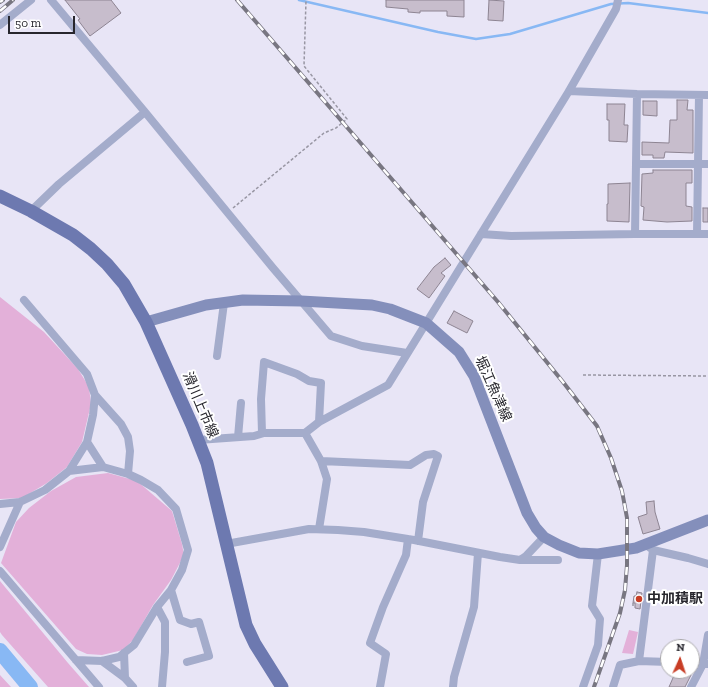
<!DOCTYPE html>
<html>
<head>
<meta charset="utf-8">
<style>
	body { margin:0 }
	#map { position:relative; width:708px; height:687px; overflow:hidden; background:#e8e5f6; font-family:"Zilla Slab",serif }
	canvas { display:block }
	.north { position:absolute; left:660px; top:639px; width:40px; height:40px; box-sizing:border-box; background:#fff; border:1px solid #a9a8ab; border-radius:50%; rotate:3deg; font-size:11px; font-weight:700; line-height:16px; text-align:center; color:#27262d }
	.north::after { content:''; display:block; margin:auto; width:14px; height:18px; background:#c83d25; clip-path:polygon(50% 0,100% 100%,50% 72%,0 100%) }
	.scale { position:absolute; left:8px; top:16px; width:67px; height:18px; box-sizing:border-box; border:2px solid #27262d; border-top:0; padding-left:5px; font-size:12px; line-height:14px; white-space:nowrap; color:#27262d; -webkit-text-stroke:3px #fff; paint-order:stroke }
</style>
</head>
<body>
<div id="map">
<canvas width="708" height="687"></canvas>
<div class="north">N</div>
<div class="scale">50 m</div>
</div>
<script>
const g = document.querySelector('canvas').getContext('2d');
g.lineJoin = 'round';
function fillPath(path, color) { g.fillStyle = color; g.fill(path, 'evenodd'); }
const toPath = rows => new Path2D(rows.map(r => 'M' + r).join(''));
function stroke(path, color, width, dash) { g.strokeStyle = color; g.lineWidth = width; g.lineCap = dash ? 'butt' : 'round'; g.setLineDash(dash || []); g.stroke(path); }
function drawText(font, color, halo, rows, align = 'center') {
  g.font = font + ' "Zilla Slab","Noto Sans JP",serif'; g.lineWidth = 4; g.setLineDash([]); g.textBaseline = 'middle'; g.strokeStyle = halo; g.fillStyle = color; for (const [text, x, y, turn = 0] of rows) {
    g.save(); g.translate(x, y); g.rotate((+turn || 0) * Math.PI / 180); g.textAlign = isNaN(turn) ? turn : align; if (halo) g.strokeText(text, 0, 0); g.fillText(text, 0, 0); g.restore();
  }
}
fillPath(toPath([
	[0,297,44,332,78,369,89,387,91,404,82,442,67,467,47,483,22,498,0,499],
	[108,473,137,481,172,511,182,544,184,555,171,580,153,605,133,640,123,650,102,655,87,654,76,649,1,563,16,522,29,508,51,491,76,477],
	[0,581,68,663,89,687,48,687,2,635,0,632],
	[629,630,638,632,633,654,622,653],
	[0,675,11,687,0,687]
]), '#e3b0d9');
stroke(toPath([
	[299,0,438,32,476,39,510,34,611,4,628,3,708,13]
]), '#88b8f4', 2.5);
stroke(toPath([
	[0,651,30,687]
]), '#88b8f4', 16);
const building = toPath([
	[65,0,111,0,121,13,90,36,78,20,80,19,65,0],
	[386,0,464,0,464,17,447,16,447,11,420,11,420,13,408,12,408,9,386,7,386,0],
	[489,0,504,1,503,21,488,20,489,0],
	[677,100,688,100,687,110,693,110,693,153,665,152,664,158,653,158,653,155,642,155,642,142,669,143,670,120,677,120,677,100],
	[643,101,657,101,657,116,643,115,643,101],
	[607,104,625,104,624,125,628,125,627,142,609,141,609,120,607,120,607,104],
	[653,170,692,170,692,183,686,183,686,206,692,207,692,221,667,222,643,220,644,207,641,206,642,174,653,173,653,170],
	[630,183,629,222,607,221,607,204,608,204,608,184,630,183],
	[703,208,708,208,708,222,703,222,703,208],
	[445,258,451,265,441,273,445,276,429,298,417,289,434,267,445,258],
	[454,311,473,321,467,333,447,323,454,311],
	[654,501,655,512,660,529,643,534,638,517,647,514,646,502,654,501],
	[637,592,642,593,640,609,635,608,635,603,633,603,634,596,636,596,637,592],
	[676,671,682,671,691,675,685,687,669,687,676,671]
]);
fillPath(building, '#c7bdcc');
stroke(building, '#8d8492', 1);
stroke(toPath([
	[233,208,324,133,336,128,347,119,304,66,306,0],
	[583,375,708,376],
	[633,606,633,603]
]), '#9896a3', 1.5, [3, 2]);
stroke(toPath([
	[51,0,145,112,273,268,331,336,362,346,407,353],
	[0,25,31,0],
	[569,91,637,94,708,95],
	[637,164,708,164],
	[31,211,59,184,145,112],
	[481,234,511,236,635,234,708,234],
	[635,234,637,94],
	[697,234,699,95],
	[24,300,87,374,95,395,93,415,87,442],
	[217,356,224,303],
	[95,395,121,424,128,437,130,451,128,474],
	[262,433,261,399,264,362,297,374,309,381,321,383,319,422],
	[305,433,321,461,327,479,319,529],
	[238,437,241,403],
	[198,440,254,436,264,433,305,433,319,422,388,385,569,91,616,9,618,0],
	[321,461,410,465,426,455,434,454,438,456,423,502,418,541],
	[103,467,69,471,87,442,103,467,128,474,141,480,158,490,176,509,188,550,182,570,171,590],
	[0,504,20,502,45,490,69,471],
	[226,544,309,529,338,530,364,532,414,540,500,557,520,560,526,556,544,537],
	[0,547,20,502],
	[649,547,653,550,688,558,708,564],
	[520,560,558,560],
	[0,571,99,687],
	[157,607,171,590,180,620,191,624,199,622,209,656,187,662],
	[76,660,102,661,119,657,134,645,157,607,165,622,165,652,162,687],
	[102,661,125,678,124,653],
	[639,661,653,550],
	[692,663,707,664],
	[125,678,133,687],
	[380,687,386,654,370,643,383,607,406,555,408,539],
	[453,687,454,677,474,607,478,553],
	[583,687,598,645,600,619,592,606,598,554],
	[613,687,620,665,639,661,668,662],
	[691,687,703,664,708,635]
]), '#a4accb', 8);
stroke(toPath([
	[146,322,206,305,243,300,301,301,372,305,390,309,426,323,459,352,474,376,527,513,536,528,544,537,559,545,579,553,598,554,636,548,708,520]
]), '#848fbb', 11);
stroke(toPath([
	[0,196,31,211,73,235,91,249,107,264,124,284,146,322,192,425,207,463,246,625,255,644,282,687]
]), '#6d79b0', 13);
const rail = toPath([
	[237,0,498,302,563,382,597,426,611,458,622,491,627,518,627,565,625,590,620,613,594,687],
	[0,2,3,0],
	[0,11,13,0]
]);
stroke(rail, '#787681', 4);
stroke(rail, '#fff', 2.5, [8]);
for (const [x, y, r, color] of [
	[639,599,4,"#c83d25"]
]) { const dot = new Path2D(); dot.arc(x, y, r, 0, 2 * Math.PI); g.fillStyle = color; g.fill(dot); stroke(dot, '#fff', 1.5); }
drawText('14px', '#27262d', '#fff', [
	["堀江魚津線",493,389,66],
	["滑川上市線",200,405,67]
]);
drawText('bold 14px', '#27262d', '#fff', [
	["中加積駅",647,599]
], 'left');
</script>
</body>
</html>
